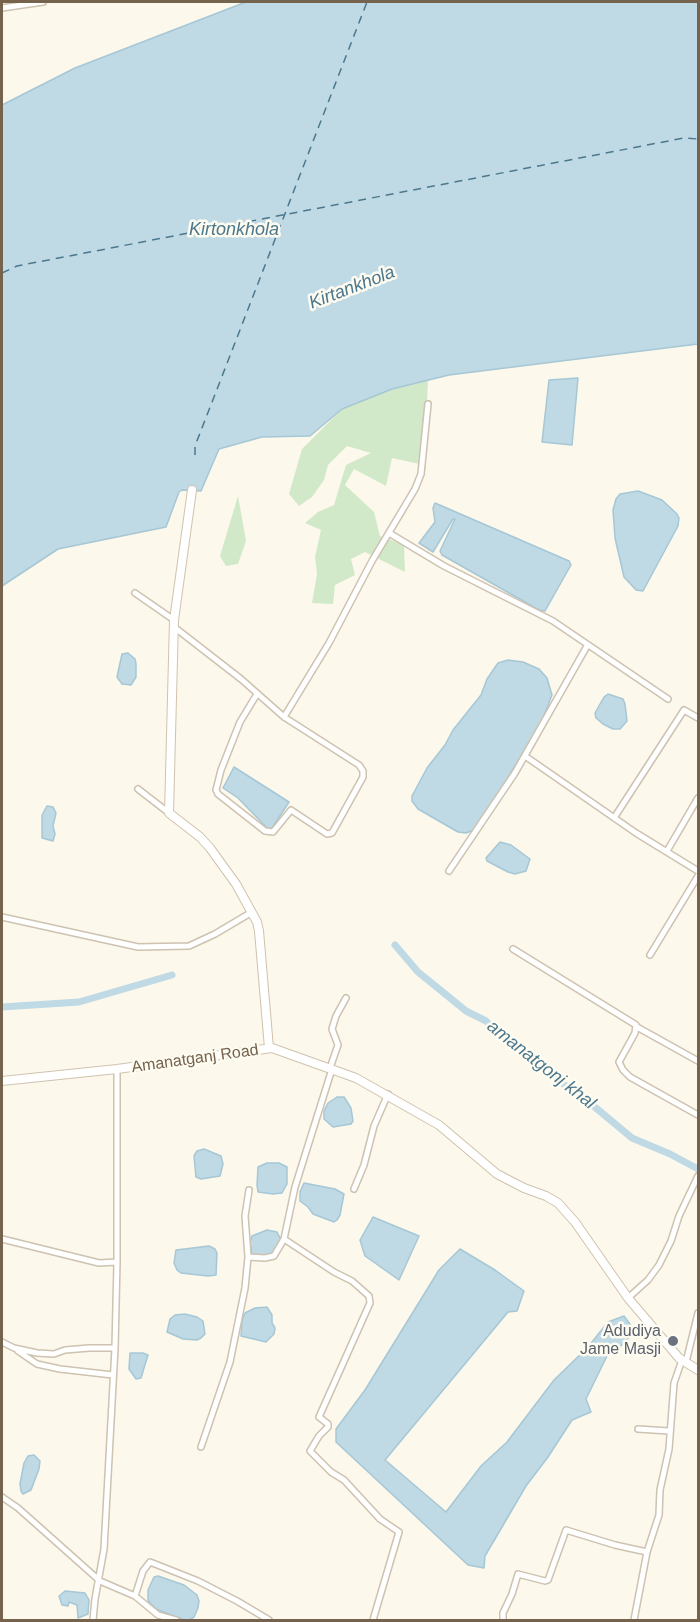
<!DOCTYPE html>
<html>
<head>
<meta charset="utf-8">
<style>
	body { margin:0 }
	#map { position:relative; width:700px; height:1622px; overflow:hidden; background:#fcf8eb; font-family:Arial,sans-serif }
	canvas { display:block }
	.frame { position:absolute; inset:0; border:3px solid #76634e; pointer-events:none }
</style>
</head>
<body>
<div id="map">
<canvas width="700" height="1622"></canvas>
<div class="frame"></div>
</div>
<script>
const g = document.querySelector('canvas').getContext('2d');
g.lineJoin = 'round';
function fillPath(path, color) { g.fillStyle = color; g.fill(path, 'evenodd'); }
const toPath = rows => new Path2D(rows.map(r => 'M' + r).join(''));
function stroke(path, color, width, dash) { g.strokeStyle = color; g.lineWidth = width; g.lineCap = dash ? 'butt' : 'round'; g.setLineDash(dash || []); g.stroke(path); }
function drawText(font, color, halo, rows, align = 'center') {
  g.font = font + ' Arial,sans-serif'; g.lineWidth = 5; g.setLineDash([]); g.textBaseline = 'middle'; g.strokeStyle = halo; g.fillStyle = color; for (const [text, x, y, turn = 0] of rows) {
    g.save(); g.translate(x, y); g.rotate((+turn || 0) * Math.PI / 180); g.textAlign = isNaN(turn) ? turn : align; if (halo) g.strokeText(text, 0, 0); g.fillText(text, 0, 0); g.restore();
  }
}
fillPath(toPath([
	[428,380,424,465,392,458,386,486,354,469,345,485,374,512,380,536,404,545,405,572,365,552,351,559,355,575,335,585,333,604,312,603,317,574,315,557,321,530,305,523,318,512,334,505,346,465,371,453,347,446,328,465,324,480,312,497,299,506,289,494,302,449,342,409,392,389],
	[238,496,246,541,238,564,226,566,220,556]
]), '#d1e9c9');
const water = toPath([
	[246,2,698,2,698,344,449,375,392,389,342,409,310,436,262,437,219,449,201,491,182,490,179,492,166,527,58,549,2,586,2,105,75,68,246,2],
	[578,378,572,445,542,442,549,380,578,378],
	[638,491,662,500,677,514,679,518,678,526,643,591,636,590,624,577,615,538,613,510,616,499,620,494,638,491],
	[435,503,569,561,571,565,545,611,539,610,442,555,440,551,455,519,453,519,433,552,419,543,435,522,433,508,435,503],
	[128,653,135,659,136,664,136,677,131,685,122,684,117,677,122,654,128,653],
	[508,660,523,662,539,669,547,678,552,695,542,721,494,801,474,830,466,833,458,832,418,809,412,801,412,796,427,768,445,745,453,730,481,695,487,679,498,663,508,660],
	[608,694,623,699,625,704,627,721,620,729,613,729,603,724,596,718,595,713,604,697,608,694],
	[234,767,289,802,272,828,268,829,238,798,223,788,234,767],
	[47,806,53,807,56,813,53,826,55,834,53,841,42,838,42,815,47,806],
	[500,842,511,845,530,859,526,871,515,874,508,872,487,861,486,858,500,842],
	[337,1097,344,1097,351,1108,353,1121,351,1124,333,1127,324,1119,324,1111,328,1103,337,1097],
	[204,1149,221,1156,223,1164,220,1176,201,1179,196,1177,194,1156,197,1151,204,1149],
	[267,1163,279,1163,287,1167,287,1184,282,1193,273,1194,258,1192,257,1185,258,1167,267,1163],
	[304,1183,335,1189,344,1194,340,1215,337,1220,334,1222,313,1214,308,1207,300,1201,300,1192,304,1183],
	[373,1217,419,1236,399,1280,365,1256,360,1240,373,1217],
	[267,1230,277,1232,280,1238,280,1242,274,1253,267,1256,252,1255,250,1242,252,1236,267,1230],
	[209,1246,215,1249,217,1253,216,1275,208,1276,181,1273,177,1270,174,1263,176,1250,209,1246],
	[460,1249,495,1270,524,1291,517,1311,508,1312,385,1460,446,1512,481,1466,507,1442,554,1380,588,1347,608,1322,624,1316,635,1331,622,1345,607,1356,586,1399,591,1412,572,1420,548,1457,526,1486,485,1556,484,1568,468,1565,336,1442,336,1429,365,1390,439,1270,460,1249],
	[267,1307,272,1315,272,1323,275,1328,274,1334,266,1342,241,1336,242,1320,245,1313,255,1308,267,1307],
	[185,1314,197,1317,203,1321,205,1334,201,1338,197,1340,183,1339,167,1332,170,1319,175,1315,185,1314],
	[130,1353,143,1353,148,1355,141,1378,136,1379,129,1369,130,1353],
	[34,1455,40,1461,39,1469,31,1490,23,1494,21,1491,20,1484,24,1463,28,1456,34,1455],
	[158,1576,184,1585,197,1595,199,1601,198,1608,194,1617,189,1620,184,1620,156,1609,150,1603,148,1600,148,1590,154,1577,158,1576],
	[65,1591,85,1593,89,1600,88,1614,78,1618,77,1605,69,1602,68,1606,62,1605,59,1596,65,1591]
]);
fillPath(water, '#bfd9e5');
stroke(water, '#a6c7d6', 1.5);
stroke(toPath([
	[395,945,418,972,444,993,466,1011,486,1021,519,1051,596,1108,632,1138,670,1154,698,1169],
	[2,1007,79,1002,172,975]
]), '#bfd9e5', 7);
stroke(toPath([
	[2,273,17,266,684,138,698,139],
	[195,455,195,446,367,2]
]), '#4c788e', 1.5, [8, 6]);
const minor = toPath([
	[2,8,43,2],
	[389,533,444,566,553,621,668,699],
	[135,593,174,620],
	[174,627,241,679,284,717,359,765,363,771,363,777,332,833,327,834,291,810,273,832,265,831,218,794,216,790,221,770,240,722,257,694],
	[284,717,329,643,372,561,415,489,421,474,428,404],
	[525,756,636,833,698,871],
	[138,789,169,813],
	[614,818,684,710,698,718],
	[667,851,698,798],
	[449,871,515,773,587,646],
	[2,917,138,947,189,946,215,934,252,912],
	[513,949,636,1025,635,1033,619,1062,623,1070,630,1077,698,1115],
	[650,955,698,876],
	[637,1027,698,1061],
	[330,1068,338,1045,332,1029,336,1016,346,998],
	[332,1069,295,1187,284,1239,334,1272,352,1281,369,1296,370,1303,319,1417,328,1424,328,1427,319,1436,310,1451,331,1472,344,1480,380,1519,399,1532,373,1620],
	[354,1189,364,1165,374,1126,388,1094],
	[249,1190,245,1216,248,1257,265,1258,274,1256,284,1239],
	[2,1239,99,1263,117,1262],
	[628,1298,648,1280,659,1265,671,1241,679,1216,698,1176],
	[2,1342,14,1348,37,1353,54,1354,65,1350,89,1348,115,1348],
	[18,1351,37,1364,60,1369,113,1375],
	[686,1362,698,1313],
	[638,1429,669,1431],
	[201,1447,230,1362,245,1288,248,1257],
	[2,1497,18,1508,100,1581,135,1596,158,1615,176,1620],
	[647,1552,659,1515,660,1490,669,1449,674,1383,682,1360],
	[135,1596,143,1571,150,1562,198,1581,237,1601,269,1620],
	[93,1620,95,1599,104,1549,115,1348,117,1262,117,1069],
	[503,1620,503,1613,512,1594,518,1574,545,1581,548,1580,566,1530,615,1545,647,1552,634,1620]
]);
const secondary = toPath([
	[192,490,174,620,169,813,200,837,210,848,236,884,257,922,259,931,269,1048],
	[2,1081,117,1069,272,1048,356,1078,439,1125,497,1174,524,1188,546,1196,558,1203,575,1222,628,1298,679,1358,698,1370]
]);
stroke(minor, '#cec2b0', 8);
stroke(secondary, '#d0c3ae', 10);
stroke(minor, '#fff', 5);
stroke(secondary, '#fff', 8);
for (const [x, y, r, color] of [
	[673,1341,6,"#6b7280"]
]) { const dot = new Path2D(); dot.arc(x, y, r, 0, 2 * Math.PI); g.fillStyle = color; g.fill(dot); stroke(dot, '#fefbf1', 2); }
drawText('16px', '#76634e', '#fefbf1', [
	["Amanatganj Road",195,1059,-8]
]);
drawText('16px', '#5b616d', '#fefbf1', [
	["Adudiya",661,1332],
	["Jame Masji",661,1350]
], 'right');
drawText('italic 18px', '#4c788e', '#fefbf1', [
	["Kirtonkhola",234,230],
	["Kirtankhola",352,288,-21],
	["amanatgonj khal",541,1065,38]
]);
</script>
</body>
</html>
